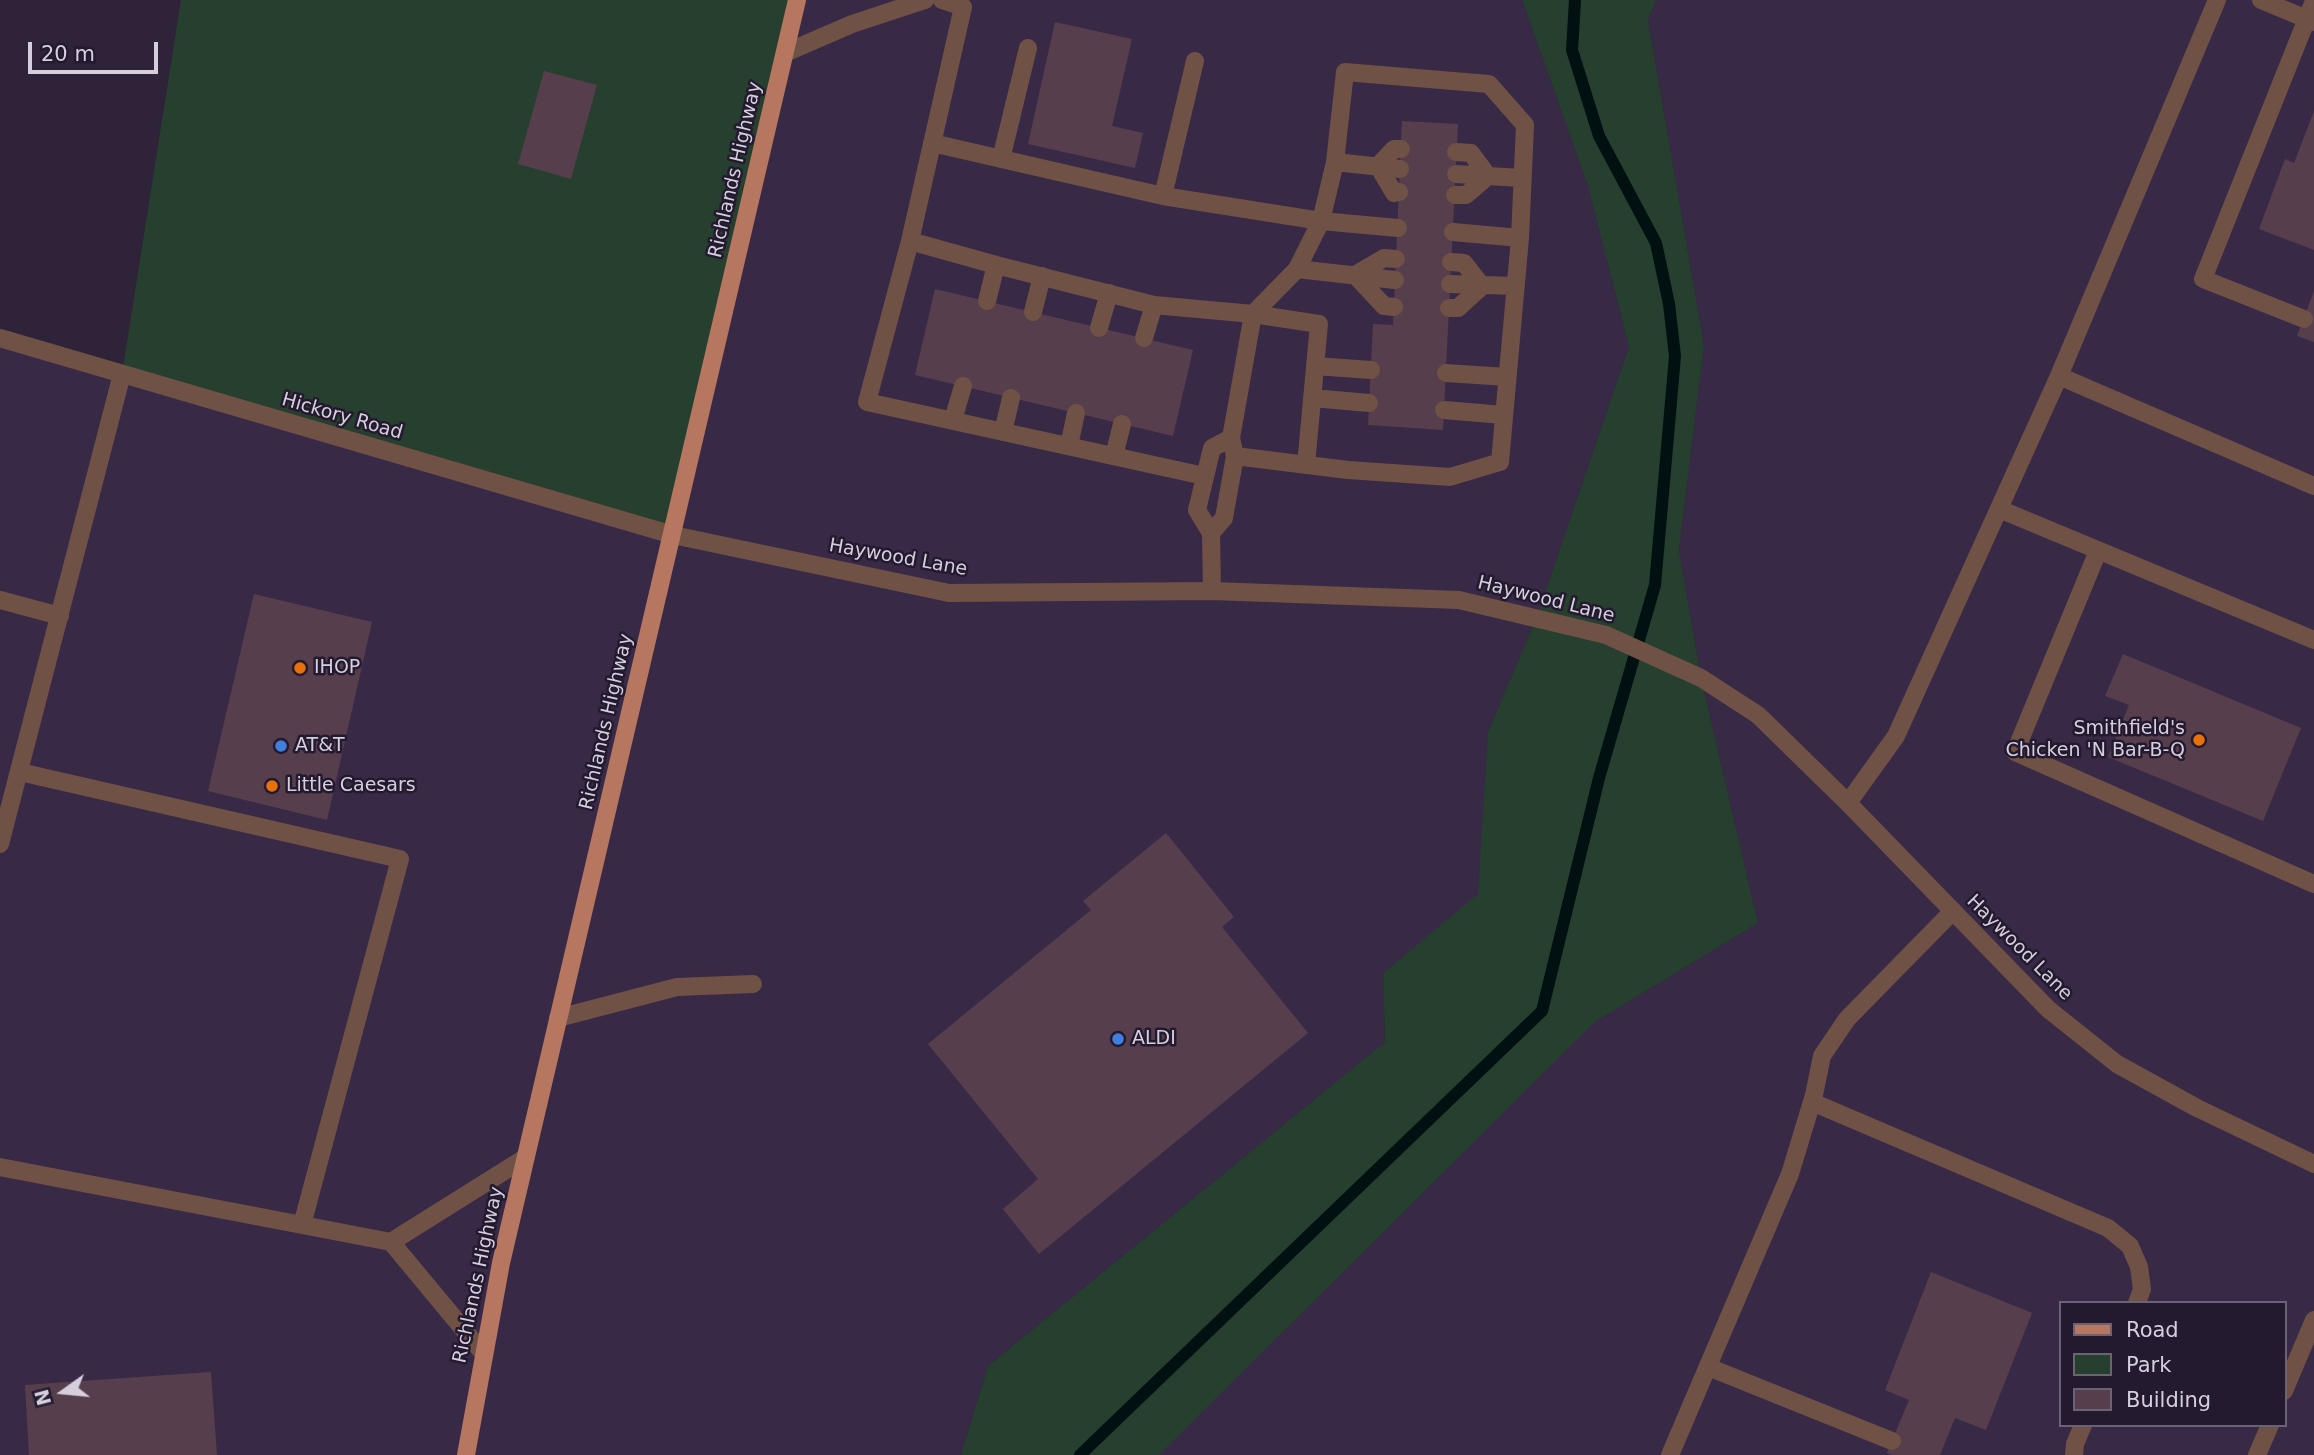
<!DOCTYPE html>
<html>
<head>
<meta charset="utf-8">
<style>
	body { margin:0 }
	#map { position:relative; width:2314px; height:1455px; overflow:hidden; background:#2e2339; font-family:"DejaVu Sans",sans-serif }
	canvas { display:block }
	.legend { position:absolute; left:2059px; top:1301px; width:228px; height:126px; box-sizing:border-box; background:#241a2f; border:2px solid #6b6275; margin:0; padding:9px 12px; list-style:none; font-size:21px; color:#d5cedd }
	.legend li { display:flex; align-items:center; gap:14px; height:35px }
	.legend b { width:35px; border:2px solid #6b6275 }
	.north { position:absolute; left:28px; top:1357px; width:70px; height:70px; -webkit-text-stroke:5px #241a2f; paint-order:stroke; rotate:255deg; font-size:19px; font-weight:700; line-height:28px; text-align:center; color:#d5cedd }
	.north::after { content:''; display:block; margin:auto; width:24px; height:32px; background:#d5cedd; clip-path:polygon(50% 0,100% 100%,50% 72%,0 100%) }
	.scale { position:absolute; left:28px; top:42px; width:130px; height:32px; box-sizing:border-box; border:4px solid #d5cedd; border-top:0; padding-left:9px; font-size:21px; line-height:24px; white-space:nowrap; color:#d5cedd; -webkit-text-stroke:5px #241a2f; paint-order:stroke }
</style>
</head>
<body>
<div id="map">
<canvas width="2314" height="1455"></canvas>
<ul class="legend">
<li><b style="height:9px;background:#b6765f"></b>Road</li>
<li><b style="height:19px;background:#263f2e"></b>Park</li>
<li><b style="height:19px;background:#573e4d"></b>Building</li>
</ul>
<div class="north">N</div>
<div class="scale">20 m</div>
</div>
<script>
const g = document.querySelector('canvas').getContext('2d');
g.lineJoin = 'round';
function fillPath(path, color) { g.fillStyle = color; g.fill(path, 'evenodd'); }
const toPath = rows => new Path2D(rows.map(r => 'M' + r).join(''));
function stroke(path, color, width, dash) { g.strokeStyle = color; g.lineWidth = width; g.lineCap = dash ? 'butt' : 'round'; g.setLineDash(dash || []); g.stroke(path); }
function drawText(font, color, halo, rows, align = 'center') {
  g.font = font + ' "DejaVu Sans",sans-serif'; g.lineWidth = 5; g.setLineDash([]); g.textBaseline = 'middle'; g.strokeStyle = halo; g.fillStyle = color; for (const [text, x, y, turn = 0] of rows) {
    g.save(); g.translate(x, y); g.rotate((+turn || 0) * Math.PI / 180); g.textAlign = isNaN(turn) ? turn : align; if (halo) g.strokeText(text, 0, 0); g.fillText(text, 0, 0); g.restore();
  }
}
fillPath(toPath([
	[797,0,1522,0,1588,186,1629,347,1536,619,1488,732,1479,894,1383,973,1385,1042,988,1366,961,1455,0,1455,0,338,672,535],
	[1656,0,2314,0,2314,1455,1159,1455,1595,1022,1758,923,1701,678,1679,550,1704,345,1648,19],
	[2060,1303,2284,1303,2284,1425,2060,1425]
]), '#382a46');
fillPath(toPath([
	[181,0,797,0,673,535,122,374],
	[1522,0,1656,0,1648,20,1704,345,1679,550,1701,678,1758,923,1595,1022,1159,1455,961,1455,988,1366,1385,1042,1383,973,1478,894,1488,732,1536,619,1629,347,1588,186]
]), '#263f2e');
stroke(toPath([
	[1080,1455,1542,1011,1599,778,1655,585,1675,356,1669,304,1656,243,1599,136,1572,50,1575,0]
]), '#011112', 12);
fillPath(toPath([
	[1055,22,1132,39,1112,126,1143,133,1135,168,1028,144],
	[544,71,597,85,571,179,518,164],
	[2314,111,2314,250,2259,229,2285,159,2294,163],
	[1402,121,1458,124,1443,430,1368,425,1373,324,1393,325],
	[935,289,1193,350,1173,436,915,375],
	[2314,291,2314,342,2297,336],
	[254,594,372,622,327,820,208,791],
	[2123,654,2301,728,2263,821,2108,757,2129,705,2105,696],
	[1166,833,1234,917,1222,927,1308,1033,1039,1254,1003,1209,1038,1179,928,1044,1091,910,1083,901],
	[1931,1272,2032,1313,1986,1430,1955,1418,1940,1455,1892,1455,1887,1453,1909,1400,1885,1390],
	[211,1372,217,1455,29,1455,25,1385]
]), '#573e4d');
stroke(toPath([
	[2261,0,2314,22],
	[785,53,852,24,925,0],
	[932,143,1163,196,1321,221,1297,269,1253,314],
	[1001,159,1028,48],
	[1335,162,1400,169],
	[1456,174,1521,178],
	[1399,192,1394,193,1378,166,1394,149,1401,149],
	[1455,195,1466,195,1488,176,1471,153,1456,152],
	[1163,196,1195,61],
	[1453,232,1520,238],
	[910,241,963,7,942,0],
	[1297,269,1395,280],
	[1450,284,1515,286],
	[987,301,996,265],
	[1394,307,1384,306,1355,275,1384,258,1396,259],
	[1449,308,1458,308,1482,286,1464,263,1451,262],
	[1033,312,1042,276],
	[1253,314,1319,324,1306,465],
	[2304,319,2203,279,2314,1],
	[1099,328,1109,293],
	[1144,338,1154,305],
	[1315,366,1371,370],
	[1446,373,1507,377],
	[2059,376,2314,486],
	[1312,398,1369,403],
	[1444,410,1503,415],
	[953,420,963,386],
	[1003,432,1011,398],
	[1069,446,1076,413],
	[1114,456,1122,424],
	[1235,456,1348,470,1450,477,1500,462,1520,238,1525,125,1489,84,1345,72,1335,162,1321,221,1398,228],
	[1204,476,867,402,910,241,996,265,1154,305,1253,314,1231,438,1235,456,1224,518,1211,533],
	[1999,509,2314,640],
	[2098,551,2015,752,2314,884],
	[1212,591,1211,533,1197,510,1212,448,1231,438],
	[0,600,60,616],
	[20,772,400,859,302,1225],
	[1848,803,1896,736,2059,376,2217,0],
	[0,844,122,374],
	[558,1018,677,987,753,984],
	[1812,1102,2108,1228,2130,1246,2139,1267,2142,1289,2137,1303],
	[0,1167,391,1242,484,1354],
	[391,1242,525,1158],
	[1708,1367,1892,1441],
	[1670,1455,1790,1174,1814,1095,1822,1056,1847,1019,1953,911],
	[2074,1455,2075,1444,2083,1425]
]), '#705145', 18);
stroke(toPath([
	[0,338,673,535,949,593,1212,591,1459,600,1606,635,1701,678,1758,715,1848,803,2048,1009,2117,1064,2197,1108,2314,1164],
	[2284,1391,2314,1320],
	[2257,1455,2270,1425]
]), '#705145', 18);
stroke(toPath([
	[466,1455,501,1263,797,0]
]), '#b6765f', 18);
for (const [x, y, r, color] of [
	[300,668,7,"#e8710a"],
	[2199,740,7,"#e8710a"],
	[281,746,7,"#3f7fe0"],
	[272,786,7,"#e8710a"],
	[1118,1039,7,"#3f7fe0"]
]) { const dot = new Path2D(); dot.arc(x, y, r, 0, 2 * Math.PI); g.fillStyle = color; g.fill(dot); stroke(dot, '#241a2f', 2.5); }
drawText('19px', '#d5cedd', '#241a2f', [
	["Richlands Highway",736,170,-77],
	["Hickory Road",342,417,16],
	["Haywood Lane",898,558,10],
	["Haywood Lane",1546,600,14],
	["Richlands Highway",607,722,-77],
	["Haywood Lane",2019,948,45],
	["Richlands Highway",479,1275,-78]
]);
drawText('19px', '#d5cedd', '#241a2f', [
	["IHOP",314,668],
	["Smithfield's",2185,729,"right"],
	["Chicken 'N Bar-B-Q",2185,751,"right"],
	["AT&T",295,746],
	["Little Caesars",286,786],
	["ALDI",1132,1039]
], 'left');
</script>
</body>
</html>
